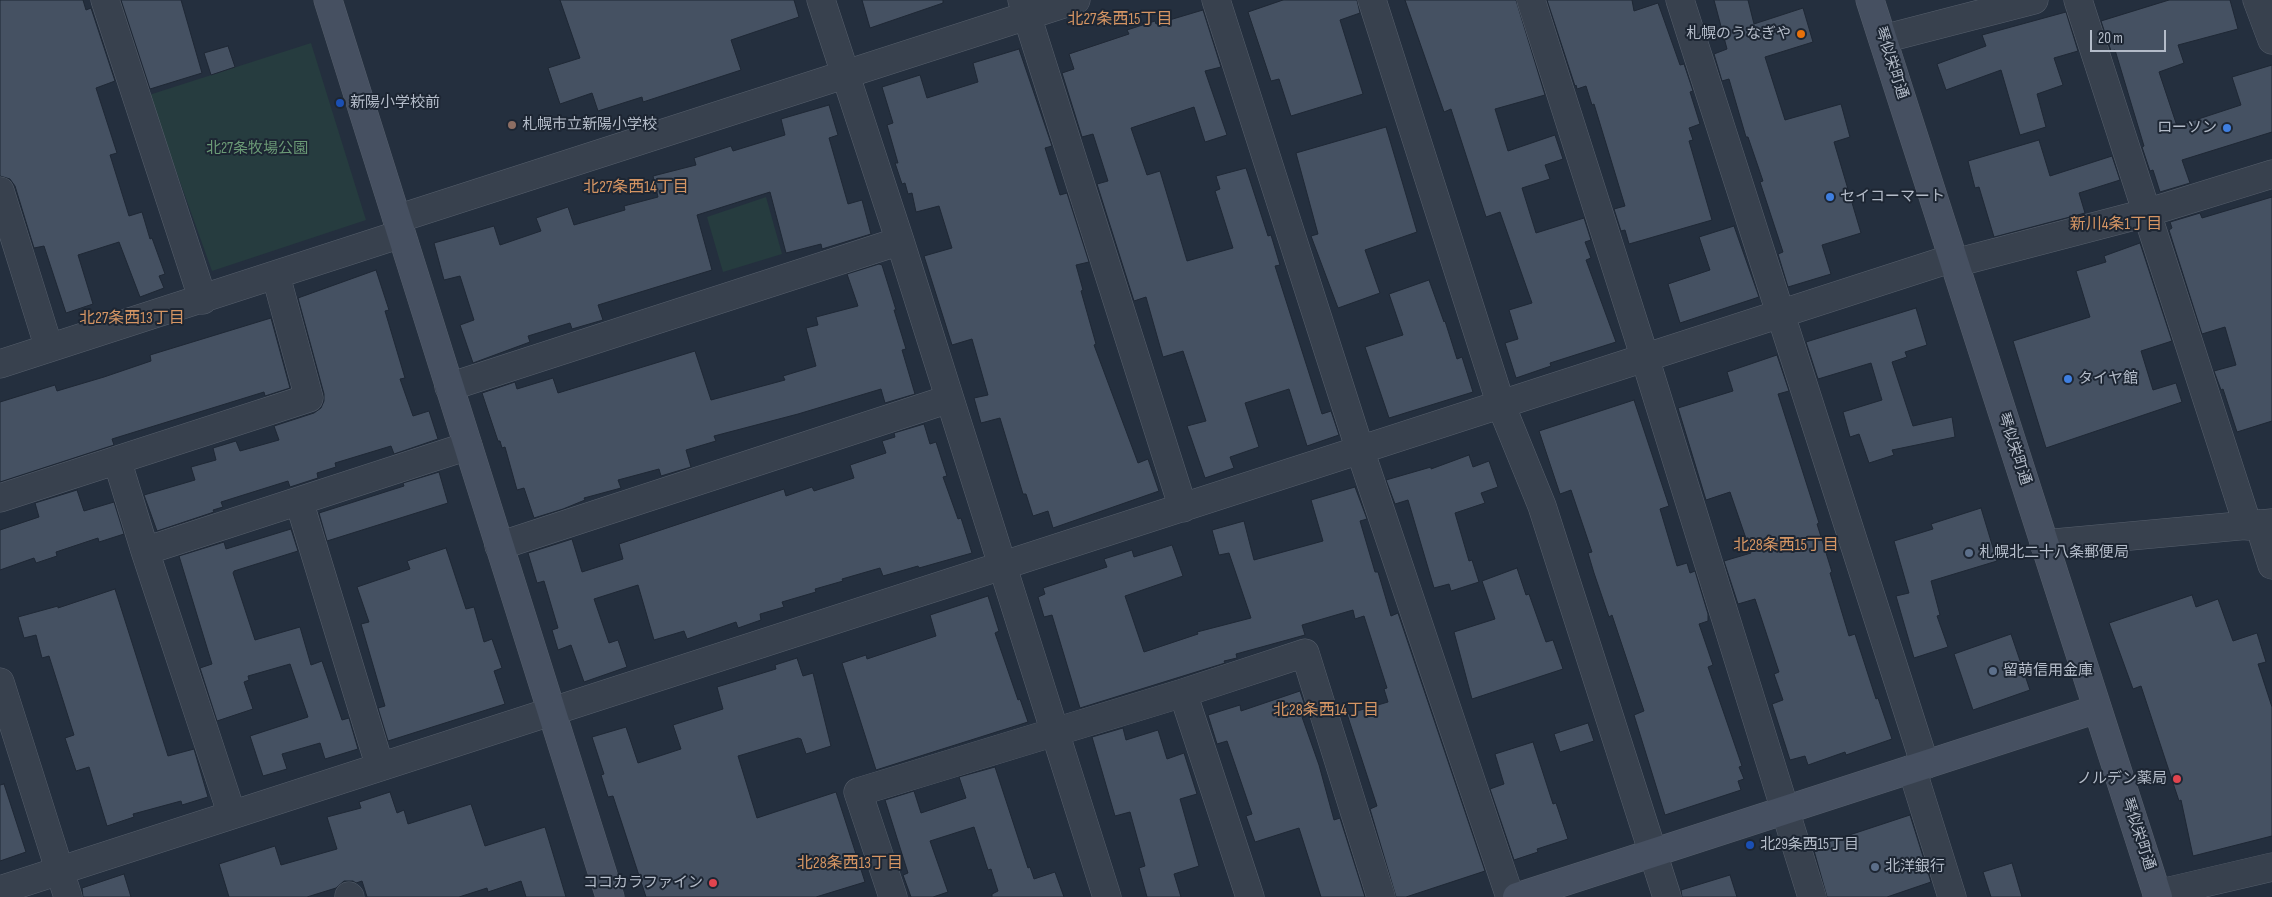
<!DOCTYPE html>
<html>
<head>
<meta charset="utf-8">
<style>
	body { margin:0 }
	#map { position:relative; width:2272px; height:897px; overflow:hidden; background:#242f3e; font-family:"Sofia Sans Condensed",sans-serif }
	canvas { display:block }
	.scale { position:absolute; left:2090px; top:30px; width:76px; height:22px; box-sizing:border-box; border:2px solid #b4bcc9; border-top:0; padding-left:6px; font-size:15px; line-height:18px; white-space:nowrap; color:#b4bcc9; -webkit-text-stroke:4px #1d2633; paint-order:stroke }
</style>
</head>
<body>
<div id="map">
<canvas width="2272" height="897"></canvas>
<div class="scale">20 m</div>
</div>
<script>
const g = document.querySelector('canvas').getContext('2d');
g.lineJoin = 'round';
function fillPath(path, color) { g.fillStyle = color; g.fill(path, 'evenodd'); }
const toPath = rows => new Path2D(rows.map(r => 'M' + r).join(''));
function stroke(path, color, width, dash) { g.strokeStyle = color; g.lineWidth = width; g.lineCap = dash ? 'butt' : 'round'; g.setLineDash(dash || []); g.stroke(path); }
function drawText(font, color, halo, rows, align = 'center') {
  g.font = font + ' "Sofia Sans Condensed","Noto Sans JP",sans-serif'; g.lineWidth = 4; g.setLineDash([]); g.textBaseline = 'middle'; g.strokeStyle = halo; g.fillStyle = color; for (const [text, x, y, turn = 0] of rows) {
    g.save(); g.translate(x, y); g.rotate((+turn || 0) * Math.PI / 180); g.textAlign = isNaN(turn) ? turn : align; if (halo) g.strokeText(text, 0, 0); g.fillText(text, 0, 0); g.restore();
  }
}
fillPath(toPath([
	[311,43,366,220,212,271,149,95],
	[766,197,782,254,723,272,707,217]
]), '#263c3f');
const building = toPath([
	[0,0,83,0,86,10,91,8,115,81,96,88,117,153,110,155,129,216,142,212,150,239,152,238,165,274,159,276,164,288,140,297,119,242,78,255,93,304,66,313,44,246,34,248,15,186,10,179,0,176,0,0],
	[121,0,181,0,202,73,150,89,121,0],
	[560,0,794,0,799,17,731,40,741,70,643,102,642,97,598,111,592,93,560,104,548,68,580,58,560,0],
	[862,0,943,0,943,3,870,28,862,0],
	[1283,0,1357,0,1360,13,1340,20,1363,94,1291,116,1279,79,1271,81,1248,12,1283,0],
	[1405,0,1516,0,1545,95,1495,109,1508,151,1555,135,1563,159,1545,165,1550,179,1522,188,1536,233,1584,218,1591,240,1585,242,1591,258,1586,260,1616,342,1550,363,1551,366,1516,378,1505,343,1518,339,1509,310,1532,303,1500,212,1486,217,1451,109,1444,112,1405,0],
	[1547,0,1632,0,1634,11,1658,3,1680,65,1684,64,1693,91,1690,92,1700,124,1689,128,1693,140,1689,141,1712,220,1629,244,1625,230,1621,231,1614,209,1625,206,1594,104,1592,105,1586,86,1577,89,1576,85,1575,86,1547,0],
	[1714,0,1748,0,1754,24,1803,8,1813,42,1765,57,1785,120,1841,104,1850,137,1834,142,1861,233,1822,245,1831,274,1788,287,1778,254,1783,252,1760,182,1763,181,1748,137,1746,137,1729,79,1722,81,1714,54,1727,49,1714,0],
	[2169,0,2230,0,2238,29,2178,45,2184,63,2159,72,2177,126,2241,105,2232,77,2272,65,2272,132,2182,160,2190,183,2160,192,2153,170,2150,171,2142,147,2144,146,2115,50,2111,51,2101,21,2169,0],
	[1203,10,1221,67,1205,71,1227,135,1205,142,1194,107,1131,128,1147,175,1160,171,1187,261,1233,248,1215,191,1220,189,1216,176,1246,168,1268,236,1271,235,1280,265,1275,266,1322,414,1331,411,1339,435,1307,446,1289,389,1245,403,1259,447,1230,457,1234,468,1205,478,1187,426,1206,421,1183,351,1163,357,1146,297,1134,301,1097,184,1108,181,1093,134,1082,137,1062,73,1074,69,1069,54,1129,34,1127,30,1155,21,1156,24,1203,10],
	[2066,12,2078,51,2054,58,2063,85,2037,94,2046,127,2020,135,2001,70,1946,90,1937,64,1986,46,1982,35,2066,12],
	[228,46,235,67,211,75,204,53,228,46],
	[1019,49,1052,146,1045,148,1060,195,1067,193,1089,262,1076,265,1083,290,1081,291,1096,344,1094,345,1138,463,1148,459,1159,491,1053,528,1048,511,1033,516,1026,494,1023,494,1000,418,981,423,974,398,988,395,972,339,952,345,924,256,952,248,939,206,916,212,912,193,908,194,905,183,902,184,895,163,898,163,887,125,893,123,882,87,920,75,927,98,978,82,973,63,1019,49],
	[829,105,838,135,829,138,848,204,862,200,871,234,822,249,821,244,786,253,770,192,697,215,712,270,598,305,603,320,572,329,570,323,528,336,530,342,473,363,460,325,474,320,460,276,444,280,434,243,494,226,500,245,541,231,536,218,568,207,574,225,625,210,624,206,658,197,653,176,696,165,694,158,731,146,733,151,785,135,781,119,829,105],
	[1386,127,1417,232,1365,250,1380,293,1338,308,1311,236,1318,234,1296,153,1386,127],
	[2039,140,2050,176,2112,156,2120,180,2079,193,2085,213,1994,237,1979,187,1975,188,1968,161,2039,140],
	[2272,197,2272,421,2237,432,2223,389,2221,390,2214,371,2236,365,2225,327,2202,334,2169,230,2172,228,2170,222,2200,213,2202,218,2272,197],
	[1734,226,1759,297,1680,323,1668,284,1710,270,1699,237,1734,226],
	[2140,243,2172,341,2141,351,2153,390,2176,383,2182,402,2046,448,2013,341,2090,317,2076,271,2106,262,2104,256,2140,243],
	[879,264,882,265,896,310,894,310,906,349,902,350,915,394,885,403,881,389,798,414,714,436,716,441,686,450,691,467,661,476,659,469,618,480,621,488,584,498,585,500,563,509,534,518,524,488,517,490,505,447,502,448,500,441,498,441,482,393,515,382,517,389,553,378,558,393,695,351,711,400,785,380,783,376,816,366,806,328,818,325,816,317,858,306,847,274,879,264],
	[376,270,389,310,385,311,405,378,400,379,413,416,429,411,438,439,394,454,391,446,335,463,336,467,317,473,318,478,290,487,288,481,221,502,223,507,213,510,214,512,157,531,144,495,195,480,191,467,216,460,213,448,236,441,240,451,279,440,274,426,314,413,321,408,324,401,324,394,298,298,376,270],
	[1429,280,1444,322,1445,321,1457,359,1462,357,1473,392,1389,418,1365,347,1403,335,1389,294,1429,280],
	[1916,308,1927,345,1905,352,1907,357,1892,362,1913,426,1952,417,1955,437,1892,450,1894,455,1869,463,1859,434,1850,437,1843,412,1882,400,1871,363,1818,379,1806,342,1916,308],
	[271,318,290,388,265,396,264,392,112,439,114,445,0,482,0,402,55,385,57,391,104,377,151,361,150,355,271,318],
	[1777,355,1789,391,1778,394,1819,523,1817,524,1832,572,1830,573,1849,636,1855,634,1876,699,1878,698,1892,739,1846,755,1845,752,1808,765,1805,756,1790,760,1772,704,1783,700,1774,674,1779,672,1755,599,1738,604,1724,561,1751,553,1730,492,1706,500,1678,408,1733,391,1727,372,1777,355],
	[1634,400,1669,506,1660,509,1677,566,1687,563,1690,573,1695,571,1708,614,1708,621,1699,624,1713,665,1708,667,1742,766,1739,767,1744,779,1738,781,1741,790,1665,815,1634,715,1644,711,1612,615,1609,617,1594,573,1588,553,1592,552,1571,490,1560,494,1539,431,1634,400],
	[924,424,930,444,936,442,947,476,943,477,958,519,961,518,972,553,919,568,918,566,883,576,880,568,842,579,843,581,815,589,816,592,782,602,784,607,760,614,761,620,738,628,736,622,687,639,684,631,654,640,638,585,594,599,609,643,618,640,627,667,584,682,571,645,558,650,552,630,558,628,544,581,537,583,528,553,572,539,582,572,623,559,619,544,784,489,786,496,812,487,814,491,854,478,850,465,886,453,882,441,895,437,894,433,924,424],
	[1469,455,1473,467,1489,461,1498,487,1481,493,1485,503,1455,513,1469,561,1472,560,1479,582,1451,591,1449,584,1434,588,1408,500,1395,504,1386,480,1431,467,1431,469,1469,455],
	[439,472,448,503,327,541,319,513,404,486,403,483,439,472],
	[1355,487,1367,519,1360,521,1375,572,1378,572,1391,616,1398,613,1485,871,1406,897,1396,897,1370,809,1377,806,1347,714,1388,702,1384,689,1387,688,1364,616,1355,619,1353,610,1302,625,1305,635,1236,654,1237,658,1224,661,1225,663,1080,708,1052,615,1044,617,1038,597,1045,594,1043,588,1107,567,1104,559,1132,550,1134,557,1172,545,1183,576,1125,596,1144,652,1198,634,1197,632,1251,618,1229,553,1219,555,1212,530,1244,521,1254,560,1323,541,1311,500,1355,487],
	[77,490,84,511,114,502,124,534,99,542,98,538,56,552,57,556,36,563,34,558,0,570,0,530,39,517,35,503,77,490],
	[1981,508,1997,561,1931,581,1940,615,1937,616,1948,647,1914,658,1896,596,1909,593,1894,541,1933,529,1931,524,1981,508],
	[291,529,298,551,234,571,233,573,255,640,300,627,311,665,322,661,342,720,349,718,358,749,325,759,320,743,282,754,287,769,263,776,250,736,308,717,290,664,248,676,249,680,244,682,253,709,217,721,200,668,212,664,179,556,224,542,226,549,291,529],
	[446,548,466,609,474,607,484,642,492,639,502,668,494,671,505,704,388,741,378,708,385,706,361,624,369,622,357,587,410,569,407,561,446,548],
	[1517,568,1526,595,1529,594,1546,642,1553,640,1563,669,1472,699,1454,632,1495,619,1482,581,1517,568],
	[115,589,168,756,194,749,208,797,182,805,181,801,133,814,134,817,107,826,89,767,76,771,65,738,74,735,49,656,42,658,36,635,24,638,18,617,58,606,58,608,115,589],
	[2192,595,2196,607,2218,599,2233,641,2257,633,2266,662,2258,664,2272,707,2272,836,2193,856,2181,800,2179,801,2141,686,2133,689,2109,623,2192,595],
	[988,596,999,631,995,633,1018,700,1020,699,1028,722,876,770,842,663,866,655,867,659,936,636,930,615,988,596],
	[2011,634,2030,690,1973,710,1954,654,2011,634],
	[797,658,803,676,813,673,831,746,806,754,801,739,798,738,738,756,757,818,836,792,865,882,816,897,646,897,613,796,608,797,601,775,604,774,592,737,626,727,638,763,681,749,673,725,723,709,717,687,776,669,775,665,797,658],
	[1300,691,1308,715,1302,717,1319,765,1334,820,1340,818,1365,897,1321,897,1299,828,1255,842,1246,816,1252,814,1227,741,1217,744,1208,715,1240,705,1241,711,1300,691],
	[1588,723,1594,741,1560,752,1554,734,1588,723],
	[1123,728,1126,740,1158,730,1167,759,1184,753,1197,794,1180,799,1199,866,1174,874,1181,897,1147,897,1139,868,1145,866,1130,812,1115,816,1092,737,1123,728],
	[1533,742,1553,804,1556,803,1568,839,1537,849,1538,852,1514,860,1490,789,1504,784,1495,754,1533,742],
	[995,767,1028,868,1030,867,1034,879,1055,872,1064,897,992,897,992,894,998,891,991,869,988,870,974,827,930,841,948,892,933,897,911,897,903,875,908,873,885,800,914,791,921,813,966,798,959,777,995,767],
	[4,784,26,852,0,861,0,785,4,784],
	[390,792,397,813,404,810,408,824,471,804,485,846,545,827,566,897,526,897,521,881,488,892,487,888,459,897,367,897,362,881,356,883,353,881,344,881,336,888,307,897,229,897,219,864,275,846,281,865,337,849,327,817,361,808,359,802,390,792],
	[1910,815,1931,882,1887,897,1827,897,1813,847,1910,815],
	[2012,863,2022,897,1991,897,1983,872,2012,863],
	[124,874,131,897,83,897,82,888,124,874],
	[1730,875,1737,897,1682,897,1681,890,1730,875]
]);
fillPath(building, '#455162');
stroke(building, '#1f2835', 1);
const street = toPath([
	[105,0,203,300],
	[821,0,900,241,1107,897],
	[1022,0,1183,508],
	[1216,0,1360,450,1510,897],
	[1372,0,1501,405,1542,506,1667,897],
	[1531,0,1645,358,1812,897],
	[1680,0,1925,765],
	[2078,0,2248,526],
	[2257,0,2272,40],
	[1883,39,2034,0],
	[0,191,49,348],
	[397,219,1076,0],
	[1955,263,2146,213,2272,174],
	[0,364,401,234],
	[449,387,900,241],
	[117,460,145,551,232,815],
	[0,498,309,398,276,276],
	[299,501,380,767],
	[2259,524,2272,565],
	[2044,544,2272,523],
	[499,546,949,399],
	[145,551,468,446],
	[0,682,68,897],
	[1183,693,1250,897],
	[1912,769,1952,897],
	[0,890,1953,258],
	[2157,894,2272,867],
	[349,896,350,897],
	[893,897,858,792,1183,693,1305,653,1381,897]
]);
const secondary = toPath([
	[328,0,610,897],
	[1870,0,2158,897],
	[1517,897,2097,709]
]);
stroke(street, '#565f6c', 29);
stroke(secondary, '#565f6c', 29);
stroke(street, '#38414e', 28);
stroke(secondary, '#465061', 28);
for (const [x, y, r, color] of [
	[1801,34,5,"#e8710a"],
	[340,103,5,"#1a4fb4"],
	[512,125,5,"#8d6e63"],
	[2227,128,5,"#3f7fe0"],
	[1830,197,5,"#3f7fe0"],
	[2068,379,5,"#3f7fe0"],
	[1969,553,5,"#5c6f8a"],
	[1993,671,5,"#5c6f8a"],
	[2177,779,5,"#e0444e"],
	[1750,845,5,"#1a4fb4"],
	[1875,867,5,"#5c6f8a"],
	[713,883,5,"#e0444e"]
]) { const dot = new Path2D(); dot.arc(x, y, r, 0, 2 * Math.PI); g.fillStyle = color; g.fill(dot); stroke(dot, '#1d2633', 2); }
drawText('15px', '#b4bcc9', '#1d2633', [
	["札幌のうなぎや",1791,34,"right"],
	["新陽小学校前",350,103],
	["札幌市立新陽小学校",522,125],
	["ローソン",2217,128,"right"],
	["セイコーマート",1840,197],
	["タイヤ館",2078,379],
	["札幌北二十八条郵便局",1979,553],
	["留萌信用金庫",2003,671],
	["ノルデン薬局",2167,779,"right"],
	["北29条西15丁目",1760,845],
	["北洋銀行",1885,867],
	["ココカラファイン",703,883,"right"]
], 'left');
drawText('15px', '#b4bcc9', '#1d2633', [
	["琴似栄町通",1891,63,72],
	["琴似栄町通",2014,449,72],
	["琴似栄町通",2138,834,72]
]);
drawText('15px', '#6b9a76', '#1d2633', [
	["北27条牧場公園",257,149]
]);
drawText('16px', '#d59563', '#1d2633', [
	["北27条西15丁目",1120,20],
	["北27条西14丁目",636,188],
	["新川4条1丁目",2116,225],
	["北27条西13丁目",132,319],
	["北28条西15丁目",1786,546],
	["北28条西14丁目",1326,711],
	["北28条西13丁目",850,864]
]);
</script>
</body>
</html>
